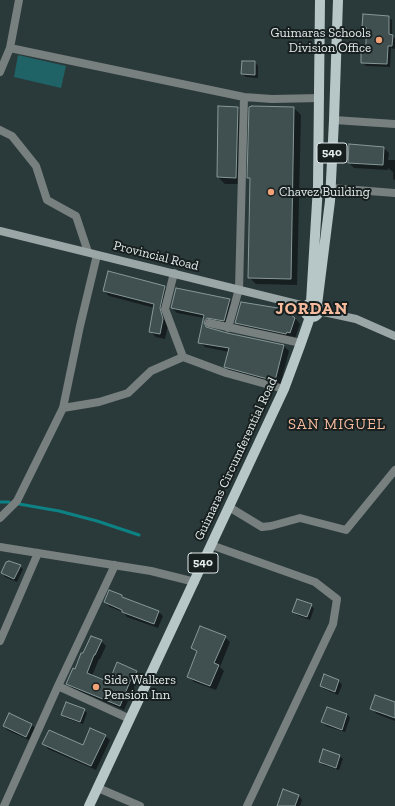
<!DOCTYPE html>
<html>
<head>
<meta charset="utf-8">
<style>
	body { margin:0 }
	canvas { display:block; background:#2a393a }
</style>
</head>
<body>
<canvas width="395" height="806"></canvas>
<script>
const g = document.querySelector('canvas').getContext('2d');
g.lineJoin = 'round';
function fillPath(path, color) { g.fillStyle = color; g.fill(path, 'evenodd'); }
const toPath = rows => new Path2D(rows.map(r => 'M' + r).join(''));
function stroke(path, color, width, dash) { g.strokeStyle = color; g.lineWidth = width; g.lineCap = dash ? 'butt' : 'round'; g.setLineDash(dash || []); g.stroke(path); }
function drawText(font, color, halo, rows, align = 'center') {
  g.font = font + ' "Zilla Slab",serif'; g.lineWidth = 4; g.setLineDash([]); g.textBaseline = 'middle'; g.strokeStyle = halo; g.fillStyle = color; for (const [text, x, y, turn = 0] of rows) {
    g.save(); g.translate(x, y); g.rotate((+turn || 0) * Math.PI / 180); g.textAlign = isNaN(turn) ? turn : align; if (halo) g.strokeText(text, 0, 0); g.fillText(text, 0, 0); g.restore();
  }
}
fillPath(toPath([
	[18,55,66,66,61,88,14,77]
]), '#1f6366');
fillPath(toPath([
	[388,17,392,20,392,36,395,38,395,49,391,48,390,67,366,66,362,62,367,52,366,30,363,27],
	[255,62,258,66,258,78,246,77,242,74],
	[238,108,245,115,243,184,225,184,218,177],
	[294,108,301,115,297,285,256,284,249,277,251,180,248,177],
	[383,147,389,153,388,160,395,160,395,180,393,179,393,172,388,168,388,170,354,168,349,163],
	[165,287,170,292,168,325,165,339,156,337,151,332,155,308,109,296,104,291],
	[230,300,235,305,229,325,212,322,208,328,209,329,284,346,289,351,280,385,230,371,225,366,229,352,205,347,200,342,204,318,177,313,172,308],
	[295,318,300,324,295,338,292,336,291,339,241,328,236,323],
	[20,566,23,569,17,582,5,577,2,573],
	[122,596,125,599,158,611,163,616,158,628,127,617,123,612,110,607,105,602],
	[311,605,314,609,310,620,297,615,294,611],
	[225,637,230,642,220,667,224,671,216,690,194,682,188,676,198,653,192,648],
	[101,641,106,646,100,659,99,659,92,676,109,683,137,672,141,676,138,684,136,683,124,710,72,688,67,683],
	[325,676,339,681,342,685,338,695,324,689,321,686],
	[395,703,395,721,377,714,371,708],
	[84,710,87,713,83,724,65,718,62,714],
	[9,714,32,725,35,728,29,740,7,730,4,726],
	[347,714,350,718,345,732,326,726,322,722],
	[105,736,110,740,96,770,48,749,44,744,84,746],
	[324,750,340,756,343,759,339,770,323,765,320,761],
	[284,791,299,796,302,800,300,806,280,806]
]), '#0007');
stroke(toPath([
	[0,502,9,502],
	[19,504,59,511,97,521,139,535]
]), '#0d8285', 3);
const building = toPath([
	[363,14,389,16,389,34,393,35,392,46,388,46,387,64,361,63,361,51,366,51,366,27,362,27,363,14],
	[242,61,255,61,255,75,241,74,242,61],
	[218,106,238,107,236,178,217,177,218,106],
	[252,106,294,107,291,279,248,278,250,178,247,178,249,107,252,106],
	[349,144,384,147,383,165,348,163,349,144],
	[108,271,165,286,160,308,163,319,160,334,149,332,154,304,103,291,108,271],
	[176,288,230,299,224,321,207,318,204,322,206,327,227,333,284,345,275,381,224,367,229,348,198,343,204,315,171,308,176,288],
	[241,302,284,309,295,318,290,333,287,332,286,334,235,323,241,302],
	[9,561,21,565,14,579,1,573,6,562,9,561],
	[109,590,122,595,122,597,159,611,154,624,122,612,122,610,104,602,109,590],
	[297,599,312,604,307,617,292,612,297,599],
	[200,626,226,636,214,663,219,665,210,686,187,677,197,651,191,648,200,626],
	[91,636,102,640,95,655,94,655,87,673,109,682,117,662,137,671,133,680,131,679,120,706,66,684,73,668,75,669,81,653,83,653,91,636],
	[324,674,339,680,335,692,320,686,324,674],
	[375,695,395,702,395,718,370,709,375,695],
	[66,702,85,709,80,722,61,715,66,702],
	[327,707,347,714,342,730,321,722,327,707],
	[9,713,32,724,26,737,3,726,9,713],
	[90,728,106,735,91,766,42,744,49,730,83,745,90,728],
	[323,749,340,755,336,768,319,762,323,749],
	[283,789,299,795,295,806,277,806,283,789]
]);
fillPath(building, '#404f50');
stroke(building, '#869898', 1);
stroke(toPath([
	[10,48,19,0],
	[0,72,10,48,244,97,272,99,320,98],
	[334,120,395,124],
	[0,130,12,136,36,166,47,200,76,216,88,252],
	[330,188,395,193],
	[174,273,165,309,183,357],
	[209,323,301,343],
	[228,328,239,289,244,97],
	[63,408,99,402,128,393,151,371,183,357,226,373,284,389],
	[229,507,262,527,271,526,300,518,346,530,395,470],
	[0,518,17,501,63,408,80,326,97,255],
	[211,545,315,582,337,599,333,624,247,806],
	[0,547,151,571,195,582],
	[0,641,38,553],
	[58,686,130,719],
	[98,788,140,806],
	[4,806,58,686,115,565]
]), '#777f7f', 8);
stroke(toPath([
	[0,231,305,306],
	[319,311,356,319,395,336]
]), '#9ba7a7', 8);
stroke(toPath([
	[311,302,318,186,320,0],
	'305 310a7 7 0 1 1 14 0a7 7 0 1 1-14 0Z',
	[317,305,330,201,334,120,338,0],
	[89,806,284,389,301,343,310,317]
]), '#b7c6c7', 10);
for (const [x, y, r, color] of [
	[379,40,4,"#f0a279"],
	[271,192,4,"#f0a279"],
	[96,687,4,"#f0a279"]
]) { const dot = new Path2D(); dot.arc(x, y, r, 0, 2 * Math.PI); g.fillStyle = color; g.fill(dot); stroke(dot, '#181f1f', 1.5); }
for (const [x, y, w] of [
	[332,153,30],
	[203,563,30]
]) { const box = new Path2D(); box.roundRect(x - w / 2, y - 10, w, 20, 3); g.fillStyle = '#181f1f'; g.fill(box); stroke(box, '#e2ebec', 1); }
drawText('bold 12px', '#e2ebec', null, [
	["540",332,153],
	["540",203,563]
]);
drawText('13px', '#e2ebec', '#181f1f', [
	["Guimaras Schools",371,33,"right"],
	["Division Office",371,48,"right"],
	["Chavez Building",279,192],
	["Side Walkers",104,680],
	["Pension Inn",104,695]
], 'left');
drawText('13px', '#e2ebec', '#181f1f', [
	["Provincial Road",156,256,14],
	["Guimaras Circumferential Road",236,459,-65]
]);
g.letterSpacing = '1px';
drawText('15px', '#f7bc9e', '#181f1f', [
	["SAN MIGUEL",337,425]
]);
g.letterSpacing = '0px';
g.letterSpacing = '1px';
drawText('bold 17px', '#f7bc9e', '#181f1f', [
	["JORDAN",312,309]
]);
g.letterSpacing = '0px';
</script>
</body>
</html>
